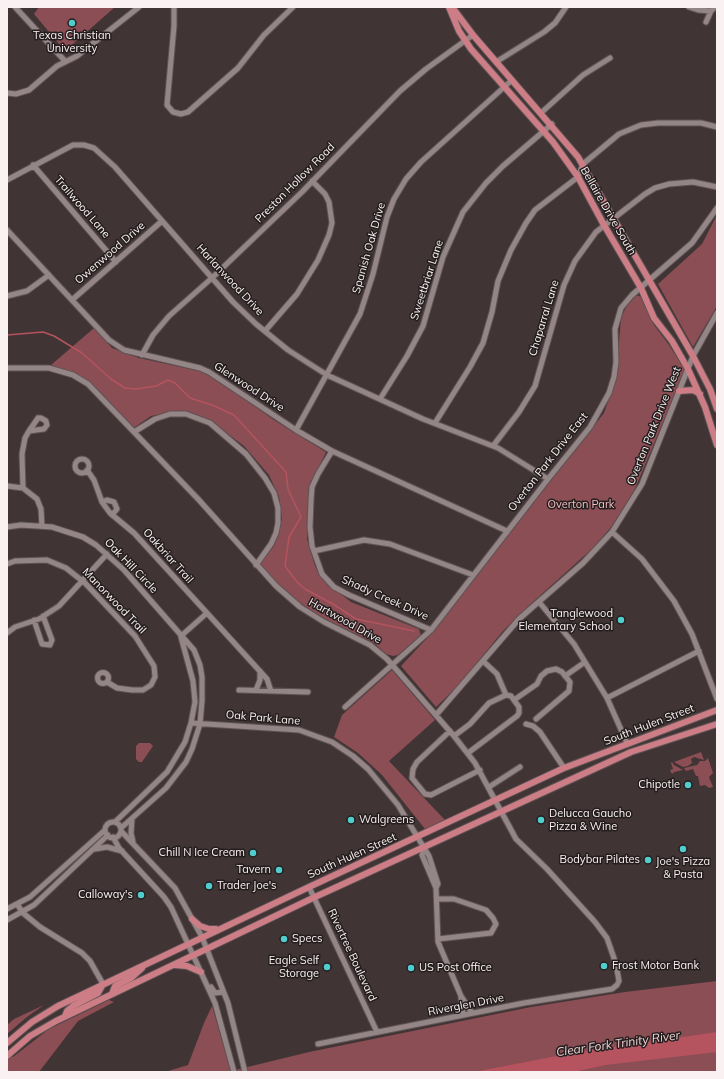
<!DOCTYPE html>
<html>
<head>
<meta charset="utf-8">
<style>
	body { margin:0 }
	#map { position:relative; width:724px; height:1079px; overflow:hidden; background:#413435; font-family:Mulish,sans-serif }
	canvas { display:block }
	.frame { position:absolute; inset:0; border:8px solid #faf1f2; pointer-events:none }
</style>
</head>
<body>
<div id="map">
<canvas width="724" height="1079"></canvas>
<div class="frame"></div>
</div>
<script>
const g = document.querySelector('canvas').getContext('2d');
g.lineJoin = 'round';
function fillPath(path, color) { g.fillStyle = color; g.fill(path, 'evenodd'); }
const toPath = rows => new Path2D(rows.map(r => 'M' + r).join(''));
function stroke(path, color, width, dash) { g.strokeStyle = color; g.lineWidth = width; g.lineCap = dash ? 'butt' : 'round'; g.setLineDash(dash || []); g.stroke(path); }
function drawText(font, color, halo, rows, align = 'center') {
  g.font = font + ' Mulish,sans-serif'; g.lineWidth = 3; g.setLineDash([]); g.textBaseline = 'middle'; g.strokeStyle = halo; g.fillStyle = color; for (const [text, x, y, turn = 0] of rows) {
    g.save(); g.translate(x, y); g.rotate((+turn || 0) * Math.PI / 180); g.textAlign = isNaN(turn) ? turn : align; if (halo) g.strokeText(text, 0, 0); g.fillText(text, 0, 0); g.restore();
  }
}
fillPath(toPath([
	[39,7,115,7,65,51,34,14],
	[717,215,717,306,693,347,658,284,702,244],
	[636,295,642,297,654,325,669,345,685,370,634,491,612,526,593,548,534,601,503,631,458,686,436,707,401,666,428,637,604,413,616,379,621,318,626,307],
	[94,328,112,348,139,358,209,373,274,420,326,452,309,489,307,539,315,566,323,580,351,602,419,629,421,635,398,655,393,656,386,654,374,643,319,616,290,596,259,564,274,546,276,533,282,519,279,497,269,475,244,446,209,420,192,414,173,412,151,416,135,427,131,426,88,381,51,365],
	[392,670,435,720,389,761,445,820,425,829,382,775,358,753,334,737,342,715],
	[139,743,150,743,153,746,142,762,139,762,136,759,136,746],
	[701,752,704,760,694,757,691,759,692,763,688,766,683,767,674,762],
	[708,758,713,773,709,777,713,787,709,788,705,785,700,786,698,776,696,776,693,769,686,771,684,768,697,765,700,761,705,761],
	[672,762,674,765,683,770,674,772,672,774,670,770,673,769,671,763],
	[717,981,717,1072,165,1072,188,1065,204,1023,212,1006,231,1071,309,1052,531,1007,625,992],
	[109,1000,114,1002,78,1021,39,1072,7,1072,7,1051,13,1057,49,1029],
	[44,1005,27,1017,7,1034,7,1025,14,1019]
]), '#8a4e54');
fillPath(toPath([
	[717,1032,717,1052,606,1065,573,1072,474,1072,572,1053]
]), '#b5535e');
stroke(toPath([
	[7,335,43,332,54,336,82,353,111,379,125,388,136,389,156,386,168,380,175,383,190,398,212,405,234,415,286,472,288,489,301,517,289,537,285,566,297,582,305,589,333,604,356,619,414,631]
]), '#b5535e', 1.5);
const minor = toPath([
	[15,7,65,61],
	[174,7,174,26,167,105,173,112,181,114,188,112,238,68,264,35,293,7],
	[689,7,698,10,711,11],
	[706,22,711,11,715,7],
	[496,62,544,32,555,23,566,7],
	[7,93,16,94,29,90,57,66,77,56,139,7],
	[542,112,583,75,610,58],
	[33,165,116,262],
	[7,180,73,145,84,145,94,148,115,167,233,302,256,324,288,350,327,375,423,419,498,448,548,479],
	[7,230,109,340,124,350,200,368,209,372,296,430,332,451,507,531],
	[7,296,27,291,49,275],
	[72,300,162,221],
	[265,331,297,294,318,260,329,235,332,223,329,202,325,194,312,181],
	[142,355,153,335,169,316,213,277,302,192,400,91,426,69,473,35],
	[7,368,49,368,73,375,88,384,199,500,276,586,300,607,324,622,370,645,387,659,454,736,475,763,516,839,547,869,595,922,607,938,616,964,619,981,617,985,612,989,524,1003,318,1044],
	[380,399,407,356,423,326,443,257,463,212,486,183,503,166,552,124],
	[38,418,41,418,46,421,47,425,44,429,29,431,38,418],
	[435,423,470,367,483,343,492,312,498,281,511,250,526,223,535,210,578,177,583,164,619,134,641,125,658,123,701,123,717,127],
	[296,430,360,314,373,274,387,217,394,199,406,179,421,162,512,80],
	[134,432,155,419,170,414,186,414,210,423,246,454,265,478,274,493,278,508,278,523,276,533,271,544,256,565],
	[493,446,519,412,535,386,564,285,575,261,596,232,645,194,655,188,669,184,693,182,717,187],
	[332,451,318,474,312,487,311,500,310,527,312,546,322,574,334,587,349,595,431,630],
	'75 466a7 7 0 1 1 14 0a7 7 0 1 1-14 0Z',
	[87,470,94,480,102,502,110,513,134,533,207,613,267,679,271,691],
	[7,486,23,488,37,499,41,509,42,526],
	[23,488,22,454,25,438,29,431],
	[102,502,107,500,114,502,117,509,112,515],
	[7,527,21,525,52,527,83,537,96,545,124,570,194,650,200,665,202,677,202,701,200,724,192,749,186,762,166,788,121,828],
	[612,532,642,559,674,601,692,634,717,699],
	[314,551,364,540,390,544,473,575],
	[7,564,15,561,47,560,66,568,85,583,135,636,154,666,155,677,151,685,143,690,132,690,117,688,107,682],
	[539,602,574,644,607,698,627,743],
	[34,620,42,644,50,645,52,640,43,616],
	[7,633,15,627,39,619,59,606,107,554],
	[181,636,207,613],
	[483,661,497,674,506,695],
	'97.5 678a5.5 5.5 0 1 1 11 0a5.5 5.5 0 1 1-11 0Z',
	[565,676,585,662],
	[239,690,308,692],
	[256,690,260,680,260,671],
	[607,698,699,651],
	[514,700,537,684,541,676,547,671,556,669,562,672,570,682,569,691,536,719],
	[345,707,431,630,548,479,590,427,609,393,614,377,616,362,615,329,621,308,632,295,692,243,717,208],
	[436,715,519,619,583,563,612,532,642,484,693,356,717,313],
	[191,723,299,730,332,742,353,756,368,769,398,805,429,856,438,884,436,888,438,942,461,996,472,1013],
	[526,724,533,726,540,732,564,768],
	[450,731,417,762,413,769,412,778,425,794,431,795,480,770],
	[454,736,470,724,489,703,506,695,511,696,519,707,519,713,517,716,468,753],
	[489,787,520,767],
	[132,819,131,833,133,842],
	[115,822,167,772,185,742,191,723,195,702,193,681,181,637],
	'105 830a8 8 0 1 1 16 0a8 8 0 1 1-16 0Z',
	[121,831,175,888,202,937,228,1003,245,1072],
	[113,837,119,848,164,897,171,907,215,1003,234,1072],
	[95,849,107,847,122,851],
	[424,849,422,855,436,888],
	[309,887,377,1032],
	[437,899,454,899,486,910,493,918,496,924,491,933,438,939],
	[17,904,23,913,40,927,82,953,90,961,103,984],
	[7,909,30,897,105,830],
	[7,920,34,905,108,835],
	[211,987,215,993,223,992],
	[461,997,463,1015]
]);
const major = toPath([
	[449,7,459,31,471,49,553,142,578,177,604,225,641,288,654,318,672,341,688,369,705,407,717,445],
	[452,7,473,35,578,157,693,356,710,389,717,409],
	[679,391,693,390,700,394],
	[192,919,200,926,209,929,216,929],
	[175,965,187,966,201,972],
	[112,994,115,986,131,978,142,968],
	[65,1016,67,1011,73,1006,98,993,103,984],
	[7,1043,32,1022,58,1006,309,887,564,768,717,710],
	[7,1056,30,1036,56,1021,315,897,631,752,717,724]
]);
stroke(minor, '#5e5354', 7);
stroke(major, '#5e5354', 8);
stroke(minor, '#948586', 5);
stroke(major, '#cd7d85', 6);
for (const [x, y, r, color] of [
	[72,23,4,"#52cdcd"],
	[621,620,4,"#52cdcd"],
	[688,785,4,"#52cdcd"],
	[351,820,4,"#52cdcd"],
	[541,820,4,"#52cdcd"],
	[683,849,4,"#52cdcd"],
	[253,853,4,"#52cdcd"],
	[648,860,4,"#52cdcd"],
	[279,870,4,"#52cdcd"],
	[209,886,4,"#52cdcd"],
	[141,895,4,"#52cdcd"],
	[284,939,4,"#52cdcd"],
	[604,966,4,"#52cdcd"],
	[327,967,4,"#52cdcd"],
	[411,968,4,"#52cdcd"]
]) { const dot = new Path2D(); dot.arc(x, y, r, 0, 2 * Math.PI); g.fillStyle = color; g.fill(dot); stroke(dot, '#231d1e', 1.5); }
drawText('11px', '#faf1f2', '#231d1e', [
	["Texas Christian",72,36,"center"],
	["University",72,49,"center"],
	["Tanglewood",613,614],
	["Elementary School",613,627],
	["Chipotle",680,785],
	["Delucca Gaucho",549,814,"left"],
	["Pizza & Wine",549,827,"left"],
	["Walgreens",359,820,"left"],
	["Chill N Ice Cream",245,853],
	["Bodybar Pilates",640,860],
	["Joe's Pizza",683,862,"center"],
	["& Pasta",683,875,"center"],
	["Tavern",271,870],
	["Trader Joe's",217,886,"left"],
	["Calloway's",133,895],
	["Specs",292,939,"left"],
	["Eagle Self",319,961],
	["Storage",319,974],
	["Frost Motor Bank",612,966,"left"],
	["US Post Office",419,968,"left"]
], 'right');
drawText('11px', '#faf1f2', '#231d1e', [
	["Preston Hollow Road",295,183,-45],
	["Trailwood Lane",82,207,49],
	["Bellaire Drive South",608,211,60],
	["Spanish Oak Drive",369,248,-74],
	["Owenwood Drive",110,253,-41],
	["Harlanwood Drive",230,280,47],
	["Sweetbriar Lane",427,280,-72],
	["Chaparral Lane",544,318,-73],
	["Glenwood Drive",249,387,33],
	["Overton Park Drive West",654,426,-68],
	["Overton Park Drive East",548,462,-52],
	["Oakbriar Trail",168,556,48],
	["Oak Hill Circle",131,566,46],
	["Shady Creek Drive",385,598,24],
	["Manorwood Trail",114,601,46],
	["Hartwood Drive",345,621,29],
	["Oak Park Lane",263,718,5],
	["South Hulen Street",649,725,-21],
	["South Hulen Street",352,856,-24],
	["Rivertree Boulevard",352,955,65],
	["Riverglen Drive",466,1005,-11]
]);
drawText('11px', '#f6bfc2', '#231d1e', [
	["Overton Park",581,505]
]);
drawText('italic 12px', '#eed2d3', '#231d1e', [
	["Clear Fork Trinity River",618,1044,-8]
]);
</script>
</body>
</html>
